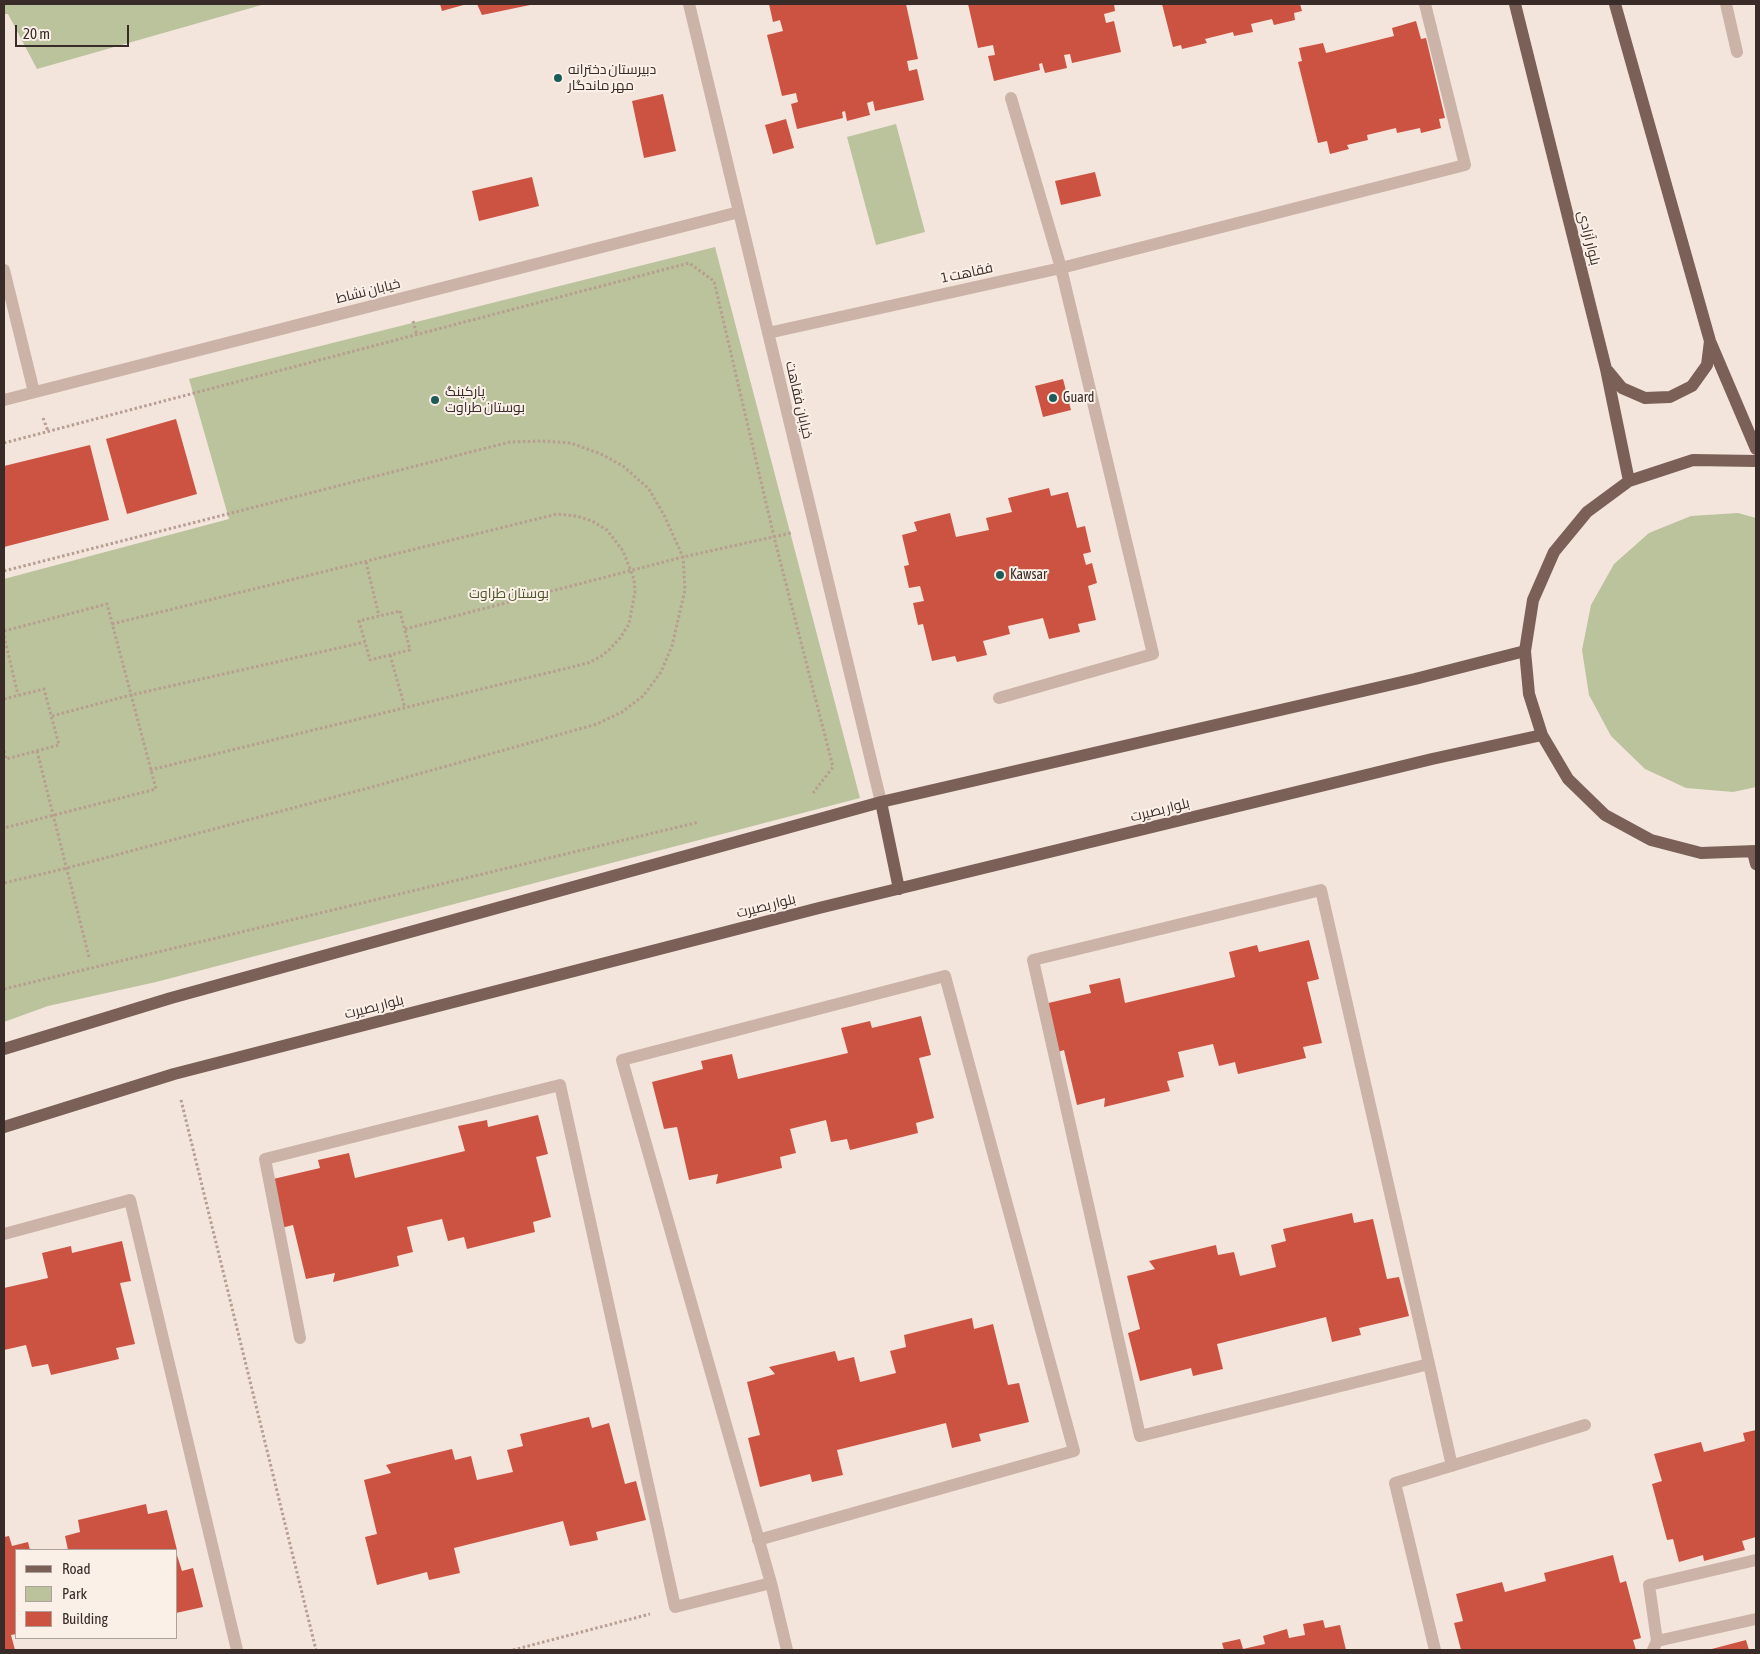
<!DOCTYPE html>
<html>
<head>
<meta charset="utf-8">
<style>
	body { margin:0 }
	#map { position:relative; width:1760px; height:1654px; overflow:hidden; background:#f3e5dc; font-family:"Asap Condensed",sans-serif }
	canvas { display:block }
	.frame { position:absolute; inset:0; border:5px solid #382b28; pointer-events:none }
	.legend { position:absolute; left:15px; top:1549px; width:162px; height:90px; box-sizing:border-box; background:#fbf0e8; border:1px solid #ada19b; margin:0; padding:6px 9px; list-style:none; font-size:15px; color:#382b28 }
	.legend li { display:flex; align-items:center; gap:10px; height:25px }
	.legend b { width:25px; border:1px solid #ada19b }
	.scale { position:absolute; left:15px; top:25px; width:114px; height:22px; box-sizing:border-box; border:2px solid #382b28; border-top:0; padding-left:6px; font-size:15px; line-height:18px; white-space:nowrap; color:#382b28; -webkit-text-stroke:4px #fbf0e8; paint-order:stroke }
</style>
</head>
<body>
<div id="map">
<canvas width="1760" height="1654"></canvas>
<div class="frame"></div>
<ul class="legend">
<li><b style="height:6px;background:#7b6058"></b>Road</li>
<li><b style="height:14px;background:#bac39b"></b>Park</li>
<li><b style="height:14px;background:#cc5241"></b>Building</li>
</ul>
<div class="scale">20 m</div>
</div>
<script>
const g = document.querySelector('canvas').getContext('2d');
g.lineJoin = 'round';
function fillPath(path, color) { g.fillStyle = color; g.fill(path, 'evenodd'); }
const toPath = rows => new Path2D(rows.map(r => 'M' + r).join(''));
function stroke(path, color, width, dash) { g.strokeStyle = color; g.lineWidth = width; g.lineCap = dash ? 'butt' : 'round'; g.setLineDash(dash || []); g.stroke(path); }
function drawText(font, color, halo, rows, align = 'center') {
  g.font = font + ' "Asap Condensed",Cairo,sans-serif'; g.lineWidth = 4; g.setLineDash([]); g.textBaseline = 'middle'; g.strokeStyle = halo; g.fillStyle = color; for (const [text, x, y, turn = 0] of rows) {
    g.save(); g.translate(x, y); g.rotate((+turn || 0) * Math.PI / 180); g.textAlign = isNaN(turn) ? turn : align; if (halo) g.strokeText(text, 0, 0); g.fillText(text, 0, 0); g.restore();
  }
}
fillPath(toPath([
	[4,4,265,4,37,69,8,14,4,14],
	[896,124,925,232,876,245,847,137],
	[715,247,860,798,156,982,48,1006,4,1022,4,579,229,519,189,379],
	[1738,513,1756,518,1756,787,1733,792,1686,788,1645,769,1611,736,1589,695,1582,650,1591,605,1614,564,1649,533,1691,516]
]), '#bac39b');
fillPath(toPath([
	[440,4,467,4,442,11],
	[477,4,529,4,530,5,482,15],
	[769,4,906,4,918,59,907,61,909,71,917,69,924,100,875,111,873,101,867,103,870,115,847,121,845,111,842,112,843,118,797,129,791,104,798,102,796,93,782,96,767,35,783,31,780,20,773,22],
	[968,4,1114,4,1115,11,1104,14,1106,23,1114,21,1121,52,1072,63,1070,54,1064,55,1067,68,1045,73,1042,63,1039,64,1040,70,994,81,988,56,995,55,993,45,978,48],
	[1162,4,1300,4,1302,11,1294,13,1295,20,1274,25,1272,19,1251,24,1253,32,1234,36,1233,32,1205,39,1207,43,1182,49,1181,45,1173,47],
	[1416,21,1421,39,1426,38,1445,118,1439,119,1441,128,1421,133,1420,128,1397,133,1396,128,1367,135,1368,140,1347,145,1349,149,1330,154,1327,141,1318,143,1298,62,1302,61,1299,48,1323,43,1326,53,1394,36,1392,28],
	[663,94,676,151,644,158,632,101],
	[786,119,794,148,773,154,765,125],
	[1095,172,1101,196,1061,205,1055,181],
	[532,177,539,206,479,221,472,191],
	[1063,379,1071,410,1043,417,1035,386],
	[176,419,197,494,127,514,106,439],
	[90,445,109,520,4,547,4,466],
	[1049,488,1051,496,1068,492,1077,528,1085,526,1091,552,1083,554,1086,565,1092,563,1097,583,1088,586,1096,620,1078,624,1080,632,1049,639,1043,618,1008,626,1010,634,983,641,987,655,957,662,955,656,932,661,923,624,918,625,913,603,924,601,920,586,909,588,904,566,909,565,902,535,917,531,914,522,950,513,956,537,989,530,986,518,1012,512,1008,498],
	[1309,940,1319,979,1307,982,1322,1043,1303,1047,1306,1058,1238,1074,1235,1062,1219,1066,1213,1044,1178,1052,1184,1077,1167,1081,1170,1091,1104,1107,1105,1098,1077,1105,1064,1050,1052,1054,1040,1005,1091,993,1089,985,1120,978,1125,1003,1235,977,1229,952,1257,945,1259,952],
	[921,1016,931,1055,919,1058,934,1118,916,1123,918,1133,850,1150,847,1139,831,1142,826,1120,790,1129,796,1153,780,1157,782,1168,716,1184,718,1174,689,1180,677,1127,664,1129,652,1082,703,1069,701,1061,732,1054,738,1079,848,1053,841,1028,870,1021,872,1028],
	[538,1115,548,1154,536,1157,551,1217,533,1222,535,1232,467,1249,464,1237,448,1241,442,1219,407,1227,413,1252,397,1256,399,1266,333,1282,335,1273,306,1279,293,1225,281,1228,269,1180,320,1168,318,1160,349,1153,355,1178,465,1151,458,1126,487,1120,488,1127],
	[1352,1213,1354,1223,1373,1219,1387,1279,1399,1277,1409,1316,1359,1328,1361,1335,1332,1342,1326,1317,1217,1344,1223,1369,1193,1376,1191,1368,1140,1381,1128,1333,1140,1329,1127,1276,1155,1269,1149,1261,1216,1245,1218,1255,1234,1252,1240,1276,1276,1267,1271,1245,1286,1241,1283,1229],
	[122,1241,131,1281,120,1283,135,1344,116,1348,119,1359,51,1375,48,1364,32,1367,26,1345,4,1350,4,1288,48,1278,42,1253,71,1246,72,1253],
	[972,1318,974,1329,993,1324,1008,1385,1019,1383,1029,1422,979,1434,981,1441,952,1448,946,1423,837,1450,843,1475,812,1482,810,1474,760,1487,748,1438,760,1435,747,1382,775,1374,769,1367,835,1351,838,1361,854,1357,860,1382,896,1373,890,1351,906,1347,904,1335],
	[589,1417,592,1428,609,1423,625,1484,636,1481,646,1520,596,1532,598,1540,570,1546,563,1521,454,1548,460,1573,429,1580,427,1572,377,1585,365,1537,377,1534,364,1480,391,1473,386,1465,452,1449,455,1460,471,1456,477,1480,513,1472,507,1450,523,1446,520,1434],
	[1756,1430,1756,1537,1742,1541,1745,1550,1704,1561,1703,1555,1679,1562,1673,1539,1667,1540,1652,1484,1662,1481,1654,1454,1701,1442,1704,1452,1745,1441,1743,1433],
	[146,1504,148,1514,167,1510,177,1550,68,1550,65,1536,80,1532,78,1520],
	[9,1536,12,1546,28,1542,30,1550,16,1550,16,1634,11,1635,15,1650,4,1650,4,1537],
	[176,1552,182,1571,193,1568,203,1607,176,1613],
	[1613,1555,1620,1583,1626,1581,1641,1638,1633,1640,1636,1650,1461,1650,1454,1623,1463,1621,1456,1594,1502,1582,1505,1592,1546,1581,1544,1573],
	[1323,1620,1325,1628,1340,1625,1346,1650,1224,1650,1222,1643,1240,1639,1243,1649,1265,1644,1263,1636,1287,1629,1289,1638,1305,1635,1303,1624],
	[1746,1640,1749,1650,1708,1650]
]), '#cc5241');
stroke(toPath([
	[413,321,417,335],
	[43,418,48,431],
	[4,443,689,263,714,281,774,537,833,767,813,793],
	[366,562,379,616],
	[4,571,510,442,543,441,571,443,601,454,623,466,649,489,665,517,683,557,685,590,672,646,661,672,643,696,622,712,597,724,372,787,67,868,4,883],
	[400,611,410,650,370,660,359,621,400,611],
	[112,624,557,514,577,516,592,521,607,530,623,551,634,579,635,592,629,624,620,638,610,649,600,657,588,663,150,770],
	[405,629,683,557,791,533],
	[4,631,107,604,156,789,4,828],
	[4,636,18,695],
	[390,655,405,708],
	[4,699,44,689,59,745,6,759,4,750],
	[52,716,131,695,365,642],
	[37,751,89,957],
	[4,989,699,822],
	[181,1100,316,1650],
	[513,1650,650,1614]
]), '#b89d91', 3, [2.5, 2.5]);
stroke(toPath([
	[689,4,881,802],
	[1726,4,1737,52],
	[1011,98,1061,268,1465,165,1425,4],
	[4,270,34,392],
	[768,333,1061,268,1153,654,999,698],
	[4,400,739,212],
	[4,1234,130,1200,237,1650],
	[300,1338,265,1159,560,1085,675,1607,771,1583],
	[1429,1364,1140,1436,1033,960,1321,890,1429,1364,1452,1466],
	[758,1540,1074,1451,945,976,622,1060,771,1583,787,1650],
	[1657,1641,1649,1585,1756,1560],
	[1435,1650,1395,1483,1585,1425],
	[1653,1650,1657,1641,1756,1619]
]), '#ccb3a7', 12);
stroke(toPath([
	[1515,4,1606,369,1629,481],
	[1615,4,1710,341,1756,449],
	[1608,371,1622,388,1645,398,1670,397,1692,386,1707,365,1710,341],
	[1756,461,1693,460,1629,481,1587,512,1554,552,1533,600,1525,651,1529,694,1542,735,1568,779,1605,815,1651,840,1701,853,1756,851],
	[881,802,899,889],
	[1753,852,1756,864],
	[4,1049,171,998,881,802,1415,679,1525,651],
	[4,1127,174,1074,819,908,1432,759,1542,735]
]), '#7b6058', 12);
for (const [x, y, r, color] of [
	[558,78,5,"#1b5c59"],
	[1053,398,5,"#1b5c59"],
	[435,400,5,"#1b5c59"],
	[1000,575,5,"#1b5c59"]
]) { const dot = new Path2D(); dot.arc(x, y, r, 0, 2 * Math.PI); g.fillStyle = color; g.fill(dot); stroke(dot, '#fbf0e8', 2); }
drawText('14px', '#382b28', '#fbf0e8', [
	["دبیرستان دخترانه",568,70],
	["مهر ماندگار",568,86],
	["پارکینگ",445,392],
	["بوستان طراوت",445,408],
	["Guard",1063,398],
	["Kawsar",1010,575]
], 'left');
drawText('14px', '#382b28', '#fbf0e8', [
	["بلوار آزادی",1589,238,76],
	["فقاهت 1",967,273,-12],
	["خیابان نشاط",368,291,-14],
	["خیابان فقاهت",799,400,77],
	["بلوار بصیرت",1160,810,-14],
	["بلوار بصیرت",766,906,-14],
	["بلوار بصیرت",374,1007,-14]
]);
drawText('14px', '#4c582a', '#fbf0e8', [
	["بوستان طراوت",509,594]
]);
</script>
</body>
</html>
